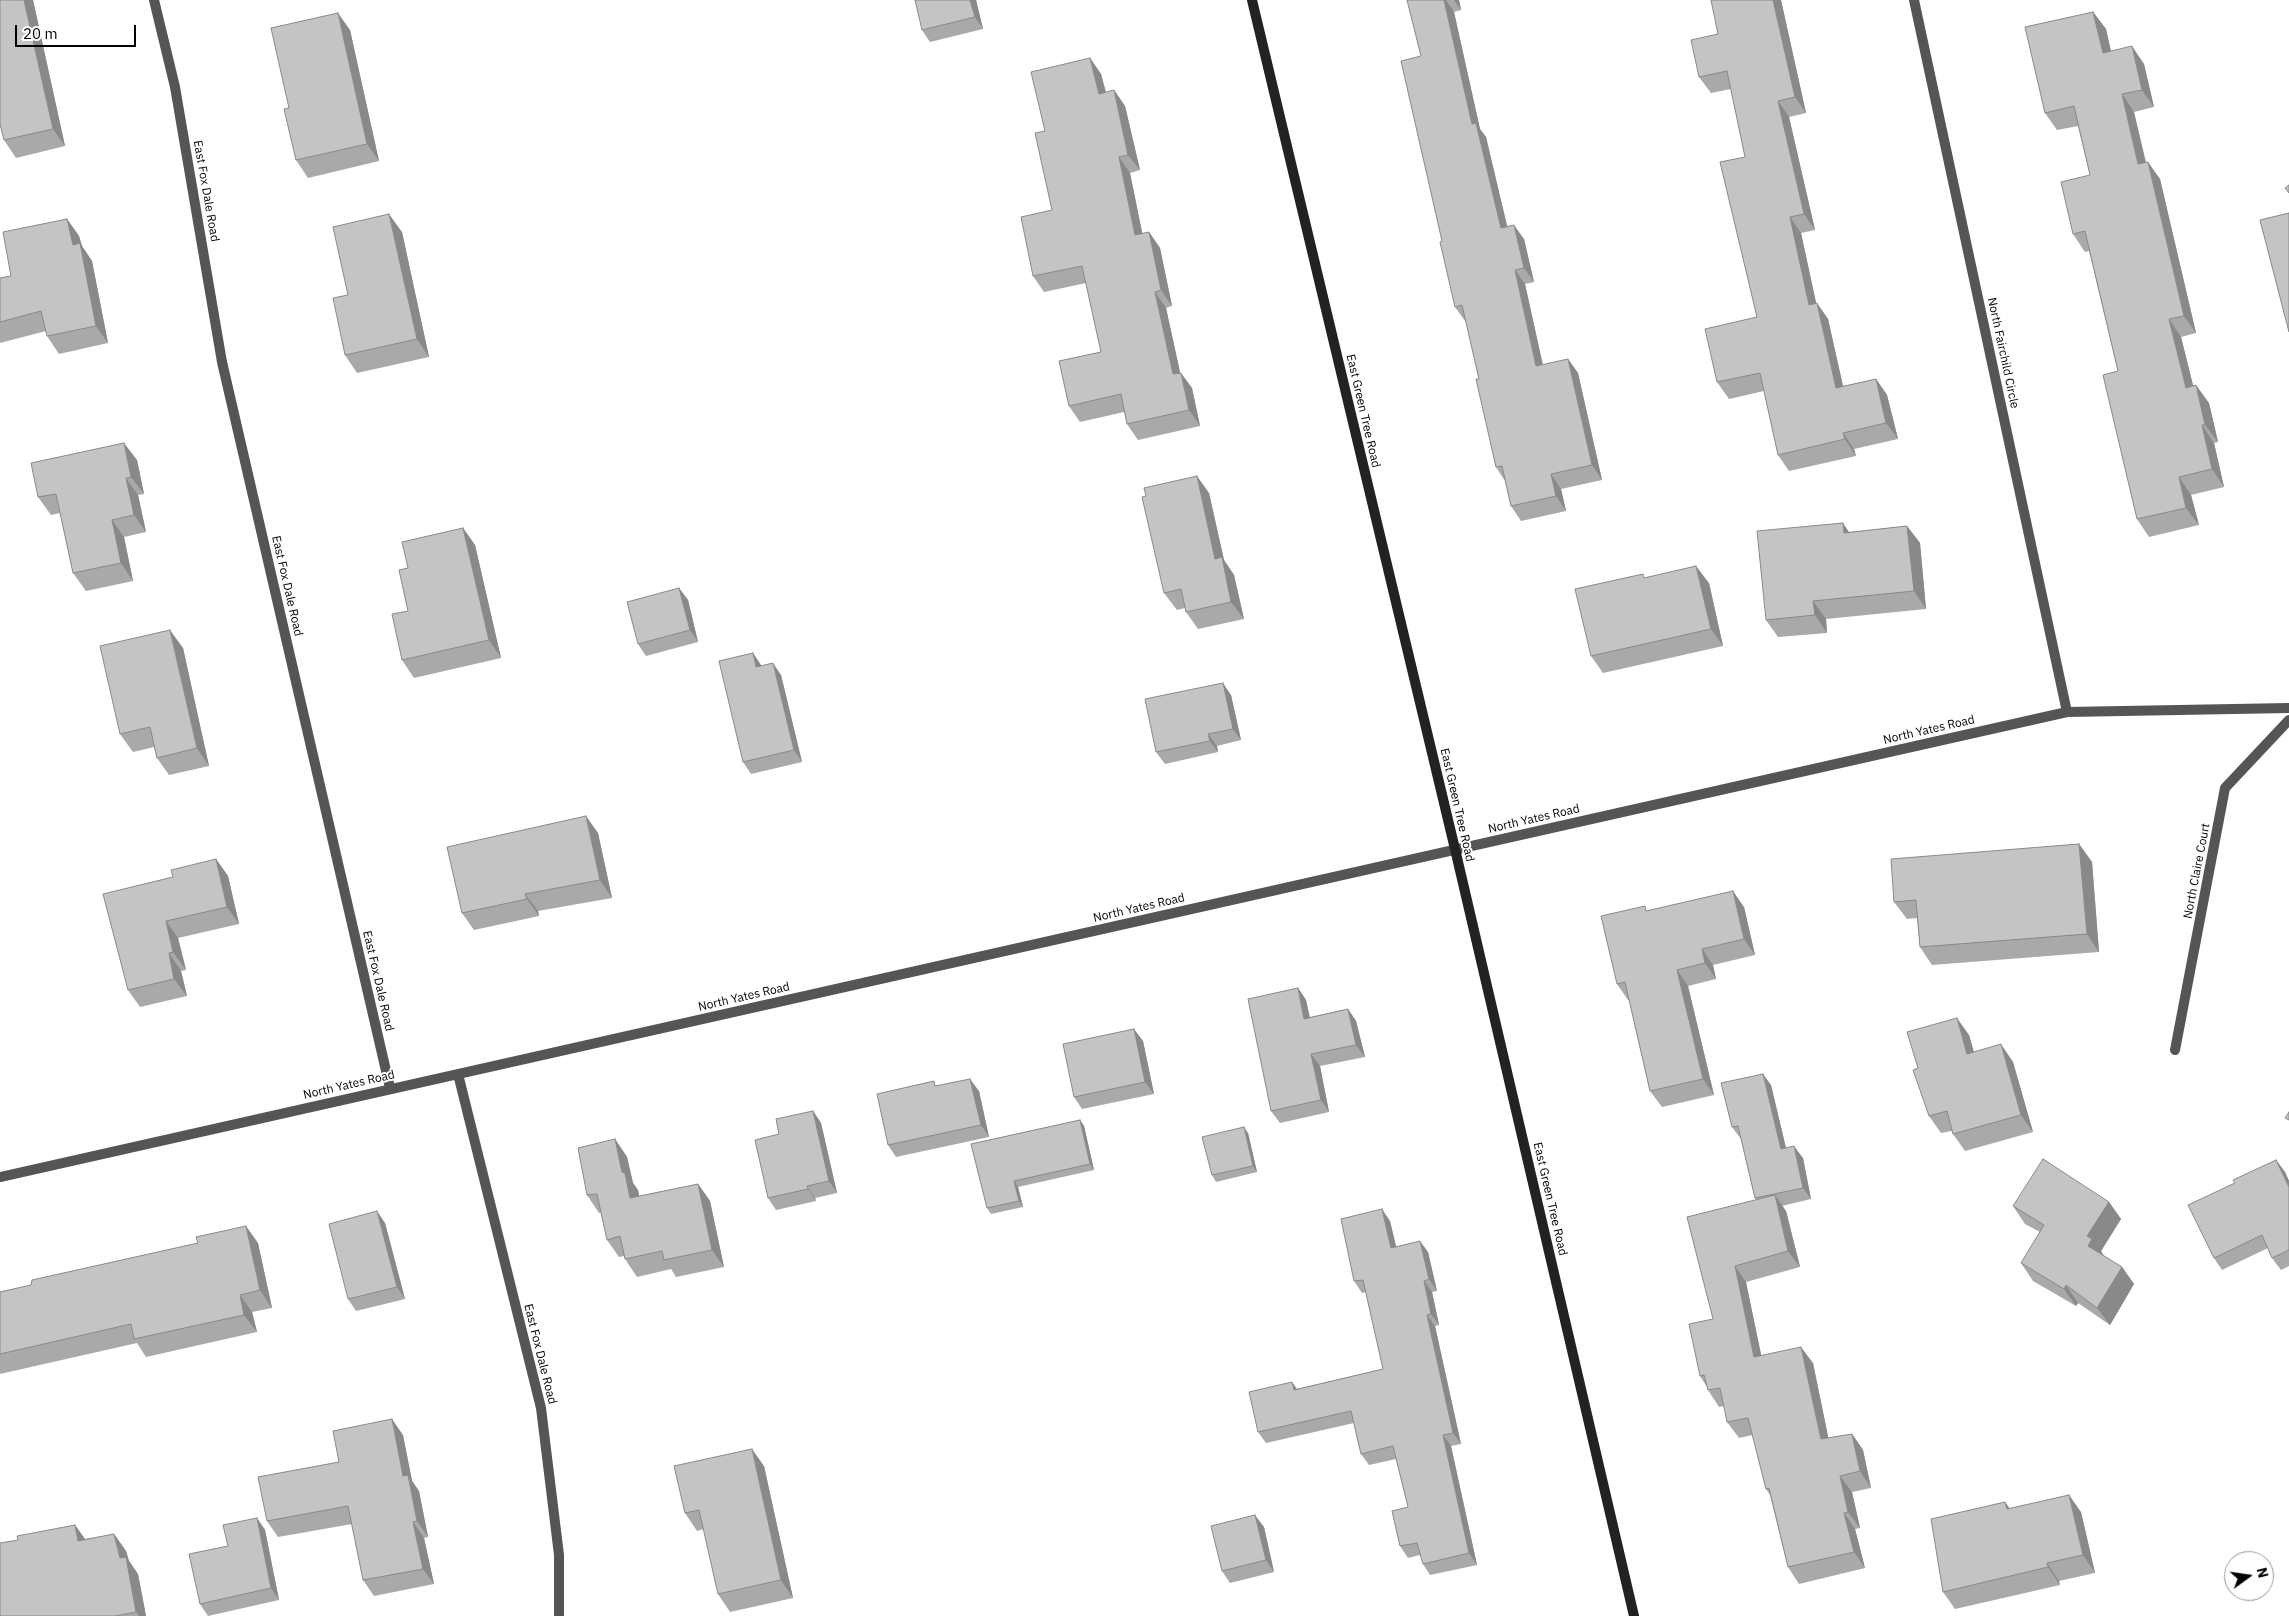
<!DOCTYPE html>
<html>
<head>
<meta charset="utf-8">
<style>
	body { margin:0 }
	#map { position:relative; width:2289px; height:1616px; overflow:hidden; background:#fff; font-family:"IBM Plex Sans",sans-serif }
	canvas { display:block }
	.north { position:absolute; left:2224px; top:1551px; width:50px; height:50px; box-sizing:border-box; background:#fff; border:1px solid #999; border-radius:50%; rotate:76deg; font-size:14px; font-weight:700; line-height:20px; text-align:center; color:#000 }
	.north::after { content:''; display:block; margin:auto; width:18px; height:22px; background:#000; clip-path:polygon(50% 0,100% 100%,50% 72%,0 100%) }
	.scale { position:absolute; left:15px; top:25px; width:121px; height:22px; box-sizing:border-box; border:2px solid #000; border-top:0; padding-left:6px; font-size:15px; line-height:18px; white-space:nowrap; color:#000; -webkit-text-stroke:4px #fff; paint-order:stroke }
</style>
</head>
<body>
<div id="map">
<canvas width="2289" height="1616"></canvas>
<div class="north">N</div>
<div class="scale">20 m</div>
</div>
<script>
const g = document.querySelector('canvas').getContext('2d');
g.lineJoin = 'round';
const toPath = rows => new Path2D(rows.map(r => 'M' + r).join(''));
function stroke(path, color, width, dash) { g.strokeStyle = color; g.lineWidth = width; g.lineCap = dash ? 'butt' : 'round'; g.setLineDash(dash || []); g.stroke(path); }
function fillPath(path, color) { g.fillStyle = color; g.fill(path, 'evenodd'); }
function drawText(font, color, halo, rows, align = 'center') {
  g.font = font + ' "IBM Plex Sans",sans-serif'; g.lineWidth = 4; g.setLineDash([]); g.textBaseline = 'middle'; g.strokeStyle = halo; g.fillStyle = color; for (const [text, x, y, turn = 0] of rows) {
    g.save(); g.translate(x, y); g.rotate((+turn || 0) * Math.PI / 180); g.textAlign = isNaN(turn) ? turn : align; if (halo) g.strokeText(text, 0, 0); g.fillText(text, 0, 0); g.restore();
  }
}
stroke(toPath([
	[154,0,175,87,222,362,390,1088],
	[1914,0,2067,712],
	[2175,1050,2225,788,2289,720],
	[458,1074,541,1408,559,1555,559,1616],
	[0,1177,2067,712,2289,708]
]), '#555', 10);
stroke(toPath([
	[1252,0,1455,849,1634,1616]
]), '#222', 10);
fillPath(toPath([
	[0,0,33,0,65,146,16,158,4,140],
	[976,0,983,29,930,42,922,30],
	[1407,0,1459,0,1461,10,1454,12,1480,129,1486,137,1507,227,1524,239,1534,282,1525,284,1543,365,1568,359,1578,373,1602,480,1561,489,1566,511,1521,521,1511,506,1505,481,1496,467,1479,379,1466,321,1465,321,1455,307,1442,241,1421,56],
	[1781,0,1806,113,1789,117,1815,230,1801,233,1816,303,1828,319,1843,386,1876,379,1887,395,1898,439,1854,449,1856,456,1789,471,1778,455,1764,391,1729,399,1717,382,1757,317,1745,157,1731,89,1711,93,1699,77,1718,34],
	[2093,12,2106,29,2111,51,2144,64,2154,107,2134,112,2146,162,2160,179,2196,333,2181,337,2193,386,2209,403,2218,442,2214,443,2224,487,2191,495,2199,525,2149,537,2137,519,2118,371,2089,251,2085,252,2073,234,2090,175,2078,126,2057,130,2045,113],
	[350,30,379,161,308,178,296,160,289,108],
	[1090,58,1101,74,1106,92,1114,90,1125,106,1140,170,1130,173,1142,234,1149,232,1160,248,1172,306,1166,308,1180,373,1192,388,1200,426,1138,440,1127,424,1124,412,1080,422,1069,406,1101,352,1086,283,1044,292,1033,276,1052,210],
	[67,219,79,236,82,246,92,261,108,343,59,354,47,336,46,331,0,343,0,278,11,276],
	[402,232,429,357,357,373,345,355,348,295],
	[137,460,144,494,138,495,146,532,124,537,133,581,86,591,73,573,60,513,51,515,38,497],
	[1209,493,1224,560,1234,575,1244,619,1198,629,1186,612,1185,608,1177,610,1164,593],
	[1907,526,1920,543,1926,609,1826,619,1827,633,1778,637,1766,620,1849,532],
	[463,528,475,545,501,658,414,678,402,660,408,611,408,568],
	[1646,577,1709,583,1723,646,1603,673,1591,656],
	[679,588,688,600,698,642,646,656,638,644],
	[183,648,209,766,169,775,157,758,154,747,133,752,120,734],
	[753,653,761,666,781,675,802,762,751,774,743,762],
	[1231,695,1241,740,1217,746,1218,752,1165,764,1156,752],
	[598,833,612,898,538,911,539,916,474,930,462,913],
	[2079,844,2092,862,2099,952,1932,965,1920,947,1917,918,1907,919,1894,902],
	[216,859,228,876,239,924,178,938,186,970,181,971,187,996,140,1007,128,990,173,877],
	[1744,907,1755,955,1713,965,1716,979,1688,986,1714,1095,1662,1107,1650,1091,1629,1000,1628,1000,1617,984,1649,911],
	[1298,988,1306,1000,1310,1017,1348,1009,1356,1021,1365,1057,1320,1066,1329,1112,1280,1123,1271,1111],
	[1969,1035,1974,1052,2013,1062,2033,1132,1965,1151,1953,1134,1952,1131,1941,1133,1929,1116,1918,1068],
	[1143,1041,1154,1094,1082,1109,1074,1097],
	[1771,1085,1786,1148,1803,1158,1811,1199,1782,1206,1786,1211,1800,1267,1746,1282,1761,1356,1813,1363,1828,1438,1852,1434,1863,1450,1871,1488,1852,1492,1860,1528,1855,1529,1865,1568,1799,1584,1788,1567,1770,1495,1766,1489,1753,1435,1739,1438,1727,1422,1724,1406,1719,1407,1708,1390,1707,1387,1700,1376,1713,1319,1756,1200,1755,1198,1741,1139,1732,1127],
	[937,1086,979,1091,989,1137,896,1157,888,1145],
	[813,1111,821,1123,837,1193,815,1198,816,1201,776,1210,768,1198,779,1134],
	[1080,1120,1084,1126,1094,1170,1018,1187,1023,1207,991,1214,987,1208,971,1144],
	[1248,1133,1257,1172,1216,1182,1212,1175],
	[615,1139,627,1157,633,1183,638,1190,639,1196,698,1184,710,1201,724,1267,676,1277,671,1269,637,1277,625,1259,624,1256,619,1257,607,1240,601,1213,599,1213,587,1195],
	[2276,1160,2285,1172,2289,1181,2289,1266,2281,1270,2272,1258,2268,1248,2222,1270,2214,1258,2235,1183],
	[2109,1202,2121,1219,2101,1251,2104,1256,2122,1267,2134,1284,2110,1325,2078,1303,2076,1306,2033,1281,2021,1263,2040,1232,2025,1224,2013,1206],
	[1390,1221,1396,1246,1428,1252,1437,1291,1432,1292,1439,1325,1435,1326,1461,1444,1451,1446,1477,1565,1430,1575,1423,1564,1420,1555,1408,1558,1400,1546,1408,1507,1396,1459,1369,1465,1361,1454,1354,1423,1266,1443,1258,1432,1292,1382,1297,1389,1383,1369,1366,1292,1362,1293,1354,1281],
	[385,1223,405,1299,356,1311,348,1299],
	[258,1243,272,1308,252,1312,257,1332,146,1357,137,1343,0,1374,0,1292],
	[403,1435,412,1481,419,1491,428,1537,424,1538,434,1584,374,1596,363,1580,352,1524,278,1537,267,1521,339,1462],
	[764,1466,793,1598,730,1612,718,1594,704,1529,697,1531,685,1513],
	[2005,1502,2010,1509,2081,1512,2095,1573,2059,1581,2060,1585,1955,1609,1943,1592],
	[257,1518,265,1530,279,1600,208,1616,200,1604,228,1546],
	[75,1525,85,1539,114,1534,126,1551,129,1561,138,1574,146,1616,0,1616],
	[1264,1527,1274,1572,1230,1583,1222,1571]
]), '#a9a9a9');
fillPath(toPath([
	[24,0,33,0,65,146,53,129],
	[970,0,976,0,983,29,975,17],
	[1444,0,1446,0,1454,12,1480,129,1486,137,1511,242,1501,228,1472,124],
	[1454,0,1459,0,1461,10],
	[1773,0,1781,0,1806,113,1795,97],
	[2093,12,2106,29,2115,70,2103,53],
	[338,13,350,30,379,161,367,144],
	[2132,46,2144,64,2154,107,2142,90],
	[1090,58,1101,74,1110,109,1099,94],
	[1114,90,1125,106,1140,170,1128,155],
	[2122,94,2134,112,2150,182,2138,164],
	[1778,101,1789,117,1815,230,1804,214],
	[1119,157,1130,173,1146,251,1135,235],
	[2148,162,2160,179,2196,333,2184,316],
	[389,214,402,232,429,357,417,339],
	[1790,217,1801,233,1820,321,1809,305],
	[67,219,79,236,82,246,92,261,108,343,96,326,73,245],
	[1514,225,1524,239,1534,282,1524,268],
	[1149,232,1160,248,1172,306,1161,290],
	[1515,270,1525,284,1546,380,1536,366],
	[1155,292,1166,308,1184,390,1173,374],
	[1817,303,1828,319,1847,404,1836,388],
	[2169,319,2181,337,2198,405,2186,388],
	[1568,359,1578,373,1602,480,1592,465],
	[1181,373,1192,388,1200,426,1189,410],
	[1876,379,1887,395,1898,439,1886,423],
	[2196,385,2209,403,2218,442,2205,425],
	[2202,425,2214,443,2224,487,2212,469],
	[1843,433,1854,449,1856,456,1845,439],
	[124,443,137,460,144,494,131,477],
	[1551,474,1561,489,1566,511,1556,496],
	[1197,476,1209,493,1224,560,1234,575,1244,619,1231,602,1215,559],
	[2179,477,2191,495,2199,525,2186,508],
	[126,478,138,495,146,532,134,515],
	[112,520,124,537,133,581,121,563],
	[1843,523,1855,541,1844,533],
	[1907,526,1920,543,1926,609,1914,591],
	[463,528,475,545,501,658,489,640],
	[1696,566,1709,583,1723,646,1711,629],
	[679,588,688,600,698,642,690,630],
	[1813,601,1826,619,1827,633,1815,615],
	[170,630,183,648,209,766,197,748],
	[753,653,761,665,764,679,756,667],
	[773,663,781,675,802,762,794,750],
	[1223,683,1231,695,1241,740,1233,729],
	[1208,734,1217,746,1218,752,1210,741],
	[586,816,598,833,612,898,600,880],
	[2079,844,2092,862,2099,952,2087,934],
	[216,859,228,876,239,924,227,907],
	[1733,891,1744,907,1755,955,1744,939],
	[525,894,538,911,539,916,527,899],
	[166,921,178,938,186,970,173,952],
	[1702,949,1713,965,1716,979,1705,963],
	[169,953,181,971,187,996,174,979],
	[1677,970,1688,986,1714,1095,1703,1079],
	[1298,988,1306,1000,1312,1030,1304,1019],
	[1348,1009,1356,1021,1365,1057,1356,1045],
	[1957,1018,1969,1035,1979,1071,1967,1054],
	[1134,1029,1143,1041,1154,1094,1145,1082],
	[2001,1044,2013,1062,2033,1132,2021,1115],
	[1311,1054,1320,1066,1329,1112,1321,1100],
	[1763,1074,1771,1085,1789,1161,1781,1149],
	[970,1079,979,1091,989,1137,981,1125],
	[813,1111,821,1123,837,1193,829,1181],
	[1080,1120,1084,1126,1094,1170,1090,1164],
	[1244,1127,1248,1133,1257,1172,1253,1166],
	[615,1139,627,1157,633,1183,638,1190,643,1215,630,1198,622,1172],
	[1794,1146,1803,1158,1811,1199,1803,1188],
	[2276,1160,2285,1172,2289,1181,2289,1187],
	[1014,1181,1018,1187,1023,1207,1019,1201],
	[698,1184,710,1201,724,1267,712,1250],
	[807,1186,815,1198,816,1201,808,1189],
	[1775,1195,1786,1211,1800,1267,1788,1251],
	[2109,1202,2121,1219,2101,1251,2104,1256,2088,1246,2087,1236],
	[1382,1209,1390,1221,1399,1259,1391,1248],
	[377,1211,385,1223,405,1299,397,1287],
	[246,1226,258,1243,272,1308,260,1290],
	[1420,1241,1428,1252,1437,1291,1429,1279],
	[1735,1266,1746,1282,1765,1373,1754,1357],
	[2122,1267,2134,1284,2110,1325,2097,1308],
	[1424,1281,1432,1292,1439,1325,1431,1314],
	[2066,1285,2078,1303,2076,1306,2064,1289],
	[240,1295,252,1312,257,1332,244,1315],
	[1427,1315,1435,1326,1461,1444,1453,1433],
	[1801,1347,1813,1363,1832,1455,1821,1439],
	[1292,1382,1300,1394,1294,1390],
	[392,1419,403,1435,412,1481,419,1491,428,1537,417,1521,403,1476],
	[1852,1434,1863,1450,1871,1488,1860,1471],
	[1443,1435,1451,1446,1477,1565,1469,1553],
	[752,1449,764,1466,793,1598,781,1580],
	[1840,1476,1852,1492,1860,1528,1848,1512],
	[2069,1495,2081,1512,2095,1573,2083,1555],
	[2005,1502,2017,1519,2007,1509],
	[1844,1513,1855,1529,1865,1568,1854,1552],
	[1255,1515,1264,1527,1274,1572,1266,1560],
	[257,1518,265,1530,279,1600,271,1588],
	[413,1522,424,1538,434,1584,423,1569],
	[75,1525,87,1542,78,1541],
	[114,1534,126,1551,129,1561,138,1574,146,1616,139,1616,136,1612,120,1558],
	[2047,1563,2059,1581,2060,1585,2048,1567]
]), '#898989');
const building = toPath([
	[0,0,24,0,53,129,4,140,0,124,0,0],
	[915,0,970,0,975,17,922,30,915,0],
	[1407,0,1444,0,1472,124,1476,123,1501,228,1514,225,1524,268,1515,270,1536,366,1568,359,1592,465,1551,474,1556,496,1511,506,1502,466,1496,467,1476,379,1479,379,1462,305,1455,307,1440,242,1442,241,1401,61,1421,56,1407,0],
	[1711,0,1773,0,1795,97,1778,101,1804,214,1790,217,1809,305,1817,303,1836,388,1876,379,1886,423,1843,433,1845,439,1778,455,1760,373,1717,382,1705,329,1757,317,1720,162,1745,157,1727,71,1699,77,1691,40,1718,34,1711,0],
	[2093,12,2103,53,2132,46,2142,90,2122,94,2138,164,2148,162,2184,316,2169,319,2186,388,2196,385,2205,425,2202,425,2212,469,2179,477,2186,508,2137,519,2103,375,2118,371,2085,231,2073,234,2061,182,2090,175,2074,106,2045,113,2025,27,2093,12],
	[338,13,367,144,296,160,284,109,289,108,271,28,338,13],
	[1090,58,1099,94,1114,90,1128,155,1119,157,1135,235,1149,232,1161,290,1155,292,1173,374,1181,373,1189,410,1127,424,1121,394,1069,406,1059,361,1101,352,1082,266,1033,276,1021,217,1052,210,1035,133,1045,131,1031,72,1090,58],
	[2289,185,2289,193,2285,188,2289,185],
	[2289,213,2289,332,2260,220,2289,213],
	[389,214,417,339,345,355,333,298,348,295,333,227,389,214],
	[67,219,73,245,80,243,96,326,47,336,41,311,0,322,0,278,11,276,3,232,67,219],
	[124,443,131,477,126,478,134,515,112,520,121,563,73,573,56,494,38,497,31,463,124,443],
	[1197,476,1215,559,1222,557,1231,602,1186,612,1181,589,1164,593,1142,497,1146,496,1144,488,1197,476],
	[1843,523,1844,533,1907,526,1914,591,1813,601,1815,615,1766,620,1757,531,1843,523],
	[463,528,489,640,402,660,392,614,408,611,399,570,408,568,402,542,463,528],
	[1696,566,1711,629,1591,656,1575,589,1643,574,1644,578,1696,566],
	[679,588,690,630,638,644,627,602,679,588],
	[170,630,197,748,157,758,150,727,120,734,100,646,170,630],
	[753,653,756,667,773,663,794,750,743,762,719,661,753,653],
	[1223,683,1233,729,1208,734,1210,741,1156,752,1145,699,1223,683],
	[586,816,600,880,525,894,527,899,462,913,447,847,586,816],
	[2079,844,2087,934,1920,947,1916,900,1894,902,1891,859,2079,844],
	[216,859,227,907,166,921,173,952,169,953,174,979,128,990,103,894,173,877,171,870,216,859],
	[1733,891,1744,939,1702,949,1705,963,1677,970,1703,1079,1650,1091,1625,982,1617,984,1601,916,1645,906,1646,911,1733,891],
	[1298,988,1304,1019,1348,1009,1356,1045,1311,1054,1321,1100,1271,1111,1248,999,1298,988],
	[1957,1018,1967,1054,2001,1044,2021,1115,1953,1134,1947,1111,1929,1116,1913,1070,1918,1068,1907,1032,1957,1018],
	[1134,1029,1145,1082,1074,1097,1063,1044,1134,1029],
	[1763,1074,1781,1149,1794,1146,1803,1188,1755,1198,1738,1126,1732,1127,1721,1083,1763,1074],
	[970,1079,981,1125,888,1145,877,1094,934,1081,935,1086,970,1079],
	[813,1111,829,1181,807,1186,808,1189,768,1198,755,1140,779,1134,776,1119,813,1111],
	[2289,1112,2289,1120,2285,1118,2289,1112],
	[1080,1120,1090,1164,1014,1181,1019,1201,987,1208,971,1144,1080,1120],
	[1244,1127,1253,1166,1212,1175,1202,1137,1244,1127],
	[615,1139,622,1172,625,1173,630,1198,698,1184,712,1250,664,1260,662,1251,625,1259,620,1236,607,1240,597,1194,587,1195,578,1148,615,1139],
	[2043,1159,2109,1202,2087,1236,2092,1239,2088,1246,2122,1267,2097,1308,2066,1285,2064,1289,2021,1263,2044,1225,2013,1206,2043,1159],
	[2276,1160,2289,1187,2289,1250,2272,1258,2262,1235,2214,1258,2188,1205,2235,1183,2233,1180,2276,1160],
	[1775,1195,1788,1251,1735,1266,1754,1357,1801,1347,1821,1439,1852,1434,1860,1471,1840,1476,1848,1512,1844,1513,1854,1552,1788,1567,1769,1488,1766,1489,1748,1418,1727,1422,1720,1388,1708,1390,1704,1375,1700,1376,1689,1324,1713,1319,1687,1217,1775,1195],
	[1382,1209,1391,1248,1420,1241,1429,1279,1424,1281,1431,1314,1427,1315,1453,1433,1443,1435,1469,1553,1423,1564,1417,1543,1400,1546,1392,1511,1408,1507,1393,1446,1361,1454,1351,1411,1258,1432,1249,1392,1292,1382,1294,1390,1383,1369,1363,1280,1354,1281,1341,1219,1382,1209],
	[377,1211,397,1287,348,1299,329,1224,377,1211],
	[246,1226,260,1290,240,1295,244,1315,134,1339,131,1324,0,1354,0,1292,31,1285,32,1280,198,1243,196,1237,246,1226],
	[392,1419,403,1476,408,1475,417,1521,413,1522,423,1569,363,1580,348,1506,267,1521,258,1477,339,1462,333,1431,392,1419],
	[752,1449,781,1580,718,1594,699,1510,685,1513,674,1466,752,1449],
	[2069,1495,2083,1555,2047,1563,2048,1567,1943,1592,1931,1519,2005,1502,2007,1509,2069,1495],
	[1255,1515,1266,1560,1222,1571,1211,1526,1255,1515],
	[257,1518,271,1588,200,1604,189,1554,228,1546,223,1525,257,1518],
	[75,1525,78,1541,114,1534,120,1558,126,1557,136,1612,115,1616,0,1616,0,1543,18,1540,17,1536,75,1525]
]);
fillPath(building, '#c4c4c4');
stroke(building, '#898989', 1);
drawText('12px', '#000', '#fff', [
	["East Fox Dale Road",206,191,80],
	["North Fairchild Circle",2003,353,78],
	["East Green Tree Road",1363,411,77],
	["East Fox Dale Road",287,586,77],
	["North Yates Road",1929,730,-13],
	["East Green Tree Road",1457,805,77],
	["North Yates Road",1534,819,-13],
	["North Claire Court",2197,871,-79],
	["North Yates Road",1139,908,-13],
	["East Fox Dale Road",378,981,77],
	["North Yates Road",744,997,-13],
	["North Yates Road",349,1085,-13],
	["East Green Tree Road",1550,1199,77],
	["East Fox Dale Road",540,1354,76]
]);
</script>
</body>
</html>
